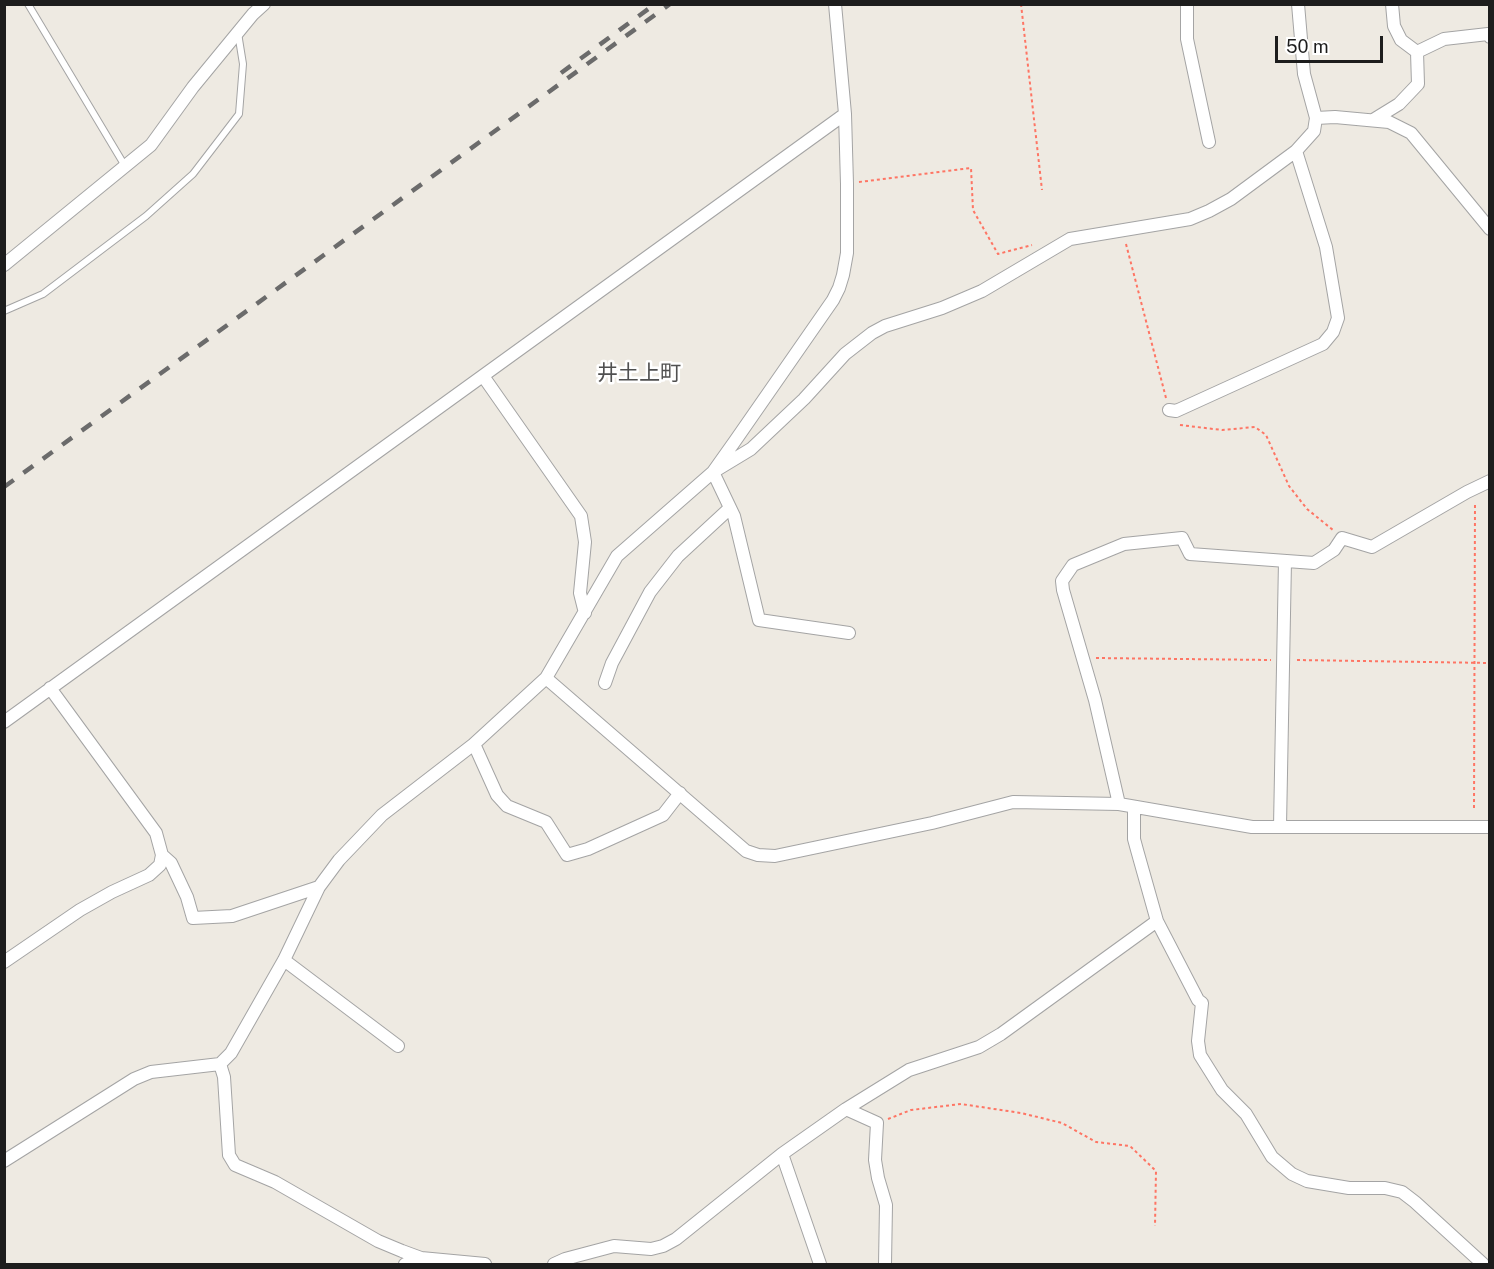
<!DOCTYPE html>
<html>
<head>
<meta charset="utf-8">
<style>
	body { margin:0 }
	#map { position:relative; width:1494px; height:1269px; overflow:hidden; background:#eeeae2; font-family:"Public Sans",sans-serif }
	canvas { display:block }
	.frame { position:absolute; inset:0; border:6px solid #1d1d1d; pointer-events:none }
	.scale { position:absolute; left:1275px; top:36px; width:108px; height:27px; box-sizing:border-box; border:3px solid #1d1d1d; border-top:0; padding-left:8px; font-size:18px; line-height:21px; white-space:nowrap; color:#1d1d1d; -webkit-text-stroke:4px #fff; paint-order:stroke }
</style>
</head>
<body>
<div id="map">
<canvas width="1494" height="1269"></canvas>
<div class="frame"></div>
<div class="scale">50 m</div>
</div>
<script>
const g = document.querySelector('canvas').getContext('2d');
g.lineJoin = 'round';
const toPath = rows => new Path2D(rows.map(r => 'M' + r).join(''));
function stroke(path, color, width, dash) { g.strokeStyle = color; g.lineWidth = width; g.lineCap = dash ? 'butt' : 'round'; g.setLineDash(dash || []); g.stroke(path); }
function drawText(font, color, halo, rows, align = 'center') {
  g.font = font + ' "Public Sans","Noto Sans JP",sans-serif'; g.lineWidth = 5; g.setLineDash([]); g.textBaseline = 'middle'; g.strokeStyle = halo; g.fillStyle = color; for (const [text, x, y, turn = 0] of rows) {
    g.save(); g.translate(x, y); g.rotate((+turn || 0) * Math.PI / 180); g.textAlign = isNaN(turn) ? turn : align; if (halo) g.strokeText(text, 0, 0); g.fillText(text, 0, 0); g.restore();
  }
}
const service = toPath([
	[28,4,125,166],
	[4,311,43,294,146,216,193,174,239,114,243,64,238,33]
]);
const minor = toPath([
	[1187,4,1187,39,1209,142],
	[1392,4,1394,26,1401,40,1417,52],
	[1316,118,1335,117,1389,122,1411,133,1490,229],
	[1373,120,1399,104,1418,84,1417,52,1444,39,1488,34,1490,37],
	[4,265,151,145,193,87,253,14,264,4],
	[483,376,581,516,585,542,580,593,585,613],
	[1169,410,1176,411,1323,344,1333,332,1338,318,1326,247,1296,151],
	[849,633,759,620,734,516,713,472,751,449,804,399,845,354,872,333,885,326,942,308,982,291,1070,239,1190,219,1209,211,1231,199,1296,151,1314,131,1316,118,1304,74,1298,4],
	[546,678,746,851,758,855,775,856,932,823,1013,802,1119,804,1252,827,1490,827],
	[605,683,612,663,650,592,678,556,730,508],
	[4,722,845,114],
	[474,744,497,795,507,806,546,822,567,855,588,849,663,815,680,793],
	[1119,804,1095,700,1063,590,1062,581,1073,565,1124,544,1182,538,1190,554,1314,563,1334,550,1342,538,1372,547,1467,492,1490,481],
	[1134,808,1134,839,1137,850,1157,921,1198,1000,1202,1003,1198,1041,1200,1055,1222,1090,1246,1114,1272,1157,1292,1174,1307,1181,1349,1188,1385,1188,1402,1192,1415,1202,1483,1264],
	[1280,826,1285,561],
	[162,855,171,863,187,897,193,918,232,916,319,887],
	[284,960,398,1046],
	[4,962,80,910,112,892,149,875,160,865,162,855,156,833,50,688],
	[220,1064,224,1077,229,1155,235,1165,275,1182,378,1241,402,1251,421,1258,485,1264],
	[846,1109,877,1123,875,1160,878,1178,886,1205,885,1264],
	[782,1154,820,1264],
	[4,1161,134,1079,151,1072,220,1064,231,1053,284,960,319,887,339,860,382,815,474,744,546,678,617,556,713,472,735,441,833,300,839,288,843,275,847,253,847,184,845,114,835,4],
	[405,1264,421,1258],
	[554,1264,565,1259,614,1246,651,1249,663,1246,676,1239,782,1154,846,1109,909,1070,979,1047,1001,1034,1157,921]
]);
stroke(service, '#a4a4a4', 8);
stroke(minor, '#a4a4a4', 14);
stroke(toPath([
	[1021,4,1042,190],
	[859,182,971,168,973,210,998,254,1032,245],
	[1126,244,1166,398],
	[1180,425,1222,430,1255,427,1266,435,1289,486,1307,509,1333,530],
	[1096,658,1271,660],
	[1297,660,1490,663],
	[1474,808,1475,503],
	[888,1119,911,1110,961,1104,1021,1113,1062,1123,1096,1142,1130,1146,1156,1171,1155,1226]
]), '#fe7564', 2, [3, 3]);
stroke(service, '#fff', 6);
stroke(minor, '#fff', 12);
stroke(toPath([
	[561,73,655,4],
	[4,487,670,4]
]), '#6b6b6b', 4.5, [12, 12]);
drawText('21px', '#505050', '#fff', [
	["井土上町",639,374]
]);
</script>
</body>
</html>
